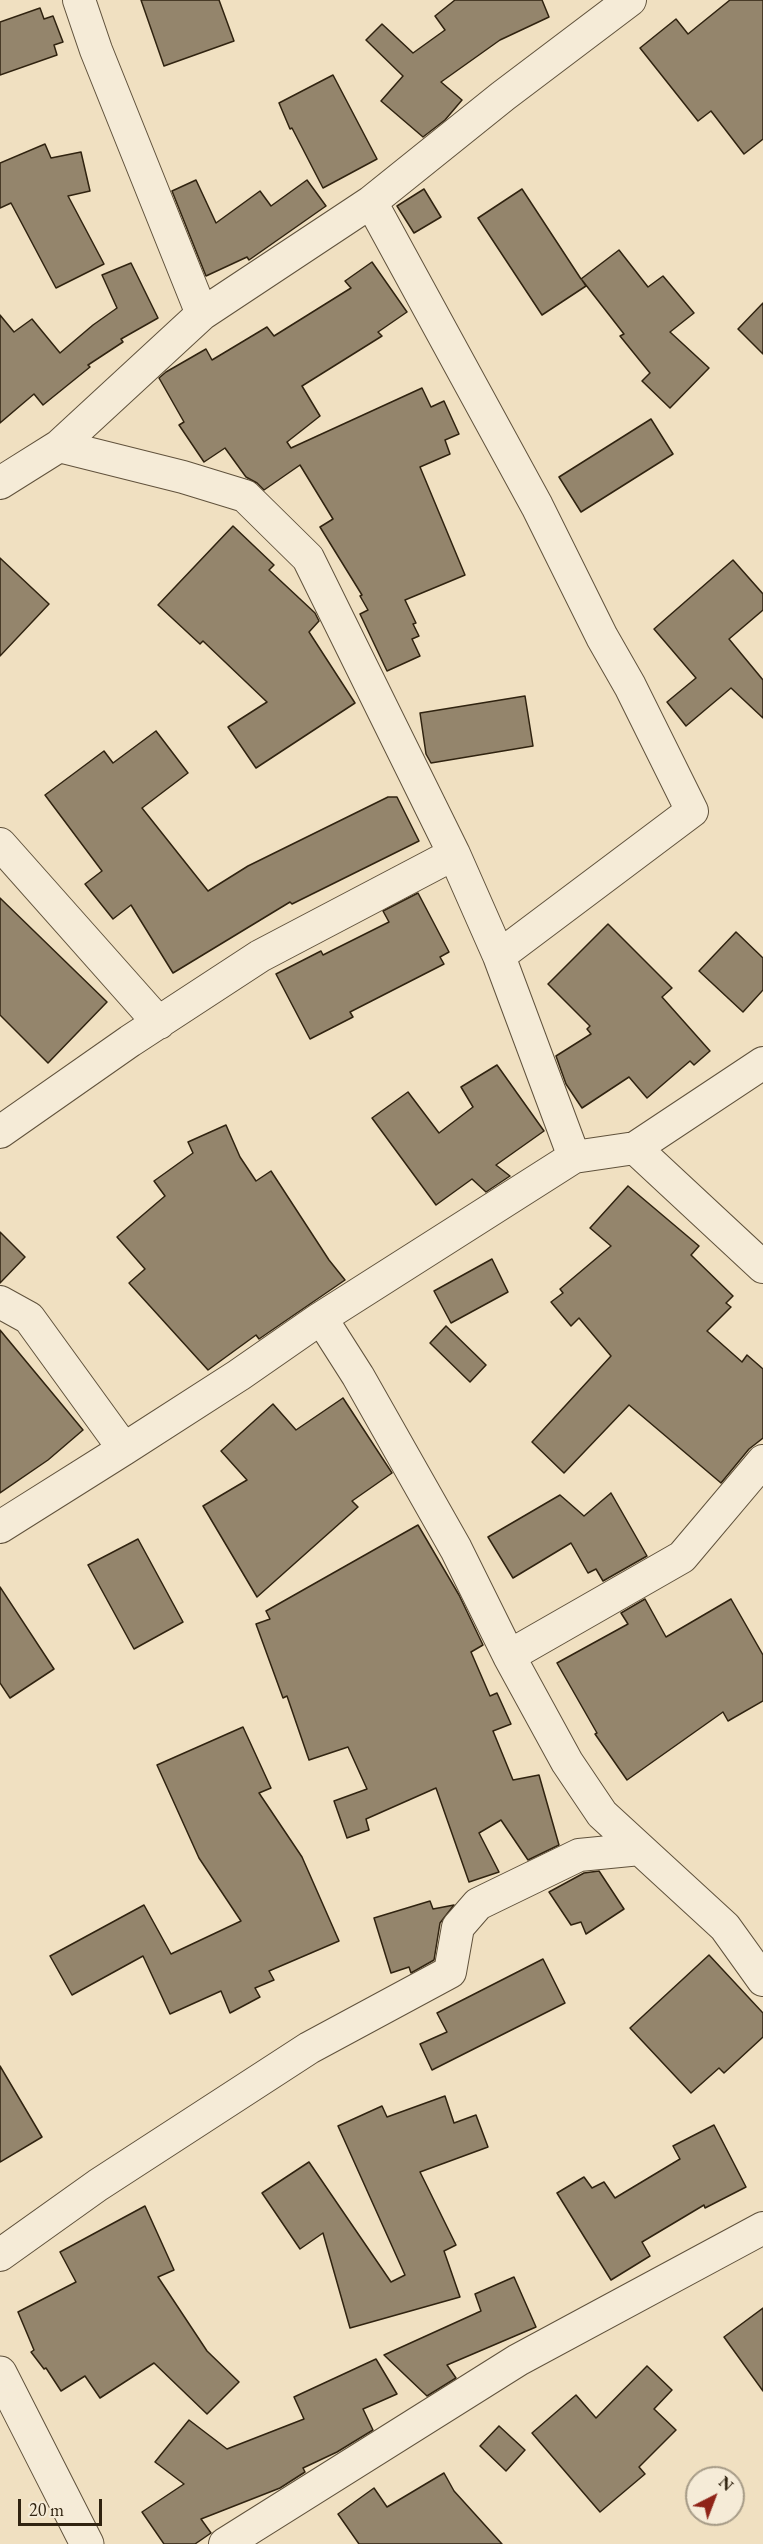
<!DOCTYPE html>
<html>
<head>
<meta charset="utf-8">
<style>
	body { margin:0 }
	#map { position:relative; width:763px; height:2544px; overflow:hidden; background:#f0e0c1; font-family:"EB Garamond",serif }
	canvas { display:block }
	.north { position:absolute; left:685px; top:2466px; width:60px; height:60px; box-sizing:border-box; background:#f5ebd7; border:2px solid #a69b87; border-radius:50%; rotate:42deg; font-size:16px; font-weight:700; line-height:24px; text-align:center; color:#302310 }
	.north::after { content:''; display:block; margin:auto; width:21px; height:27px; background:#8f2418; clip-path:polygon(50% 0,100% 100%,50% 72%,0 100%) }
	.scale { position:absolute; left:18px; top:2499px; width:84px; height:27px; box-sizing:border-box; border:3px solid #302310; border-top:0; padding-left:8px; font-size:18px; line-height:21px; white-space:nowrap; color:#302310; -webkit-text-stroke:4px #f5ebd7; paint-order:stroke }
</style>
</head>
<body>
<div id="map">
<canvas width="763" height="2544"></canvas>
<div class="north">N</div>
<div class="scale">20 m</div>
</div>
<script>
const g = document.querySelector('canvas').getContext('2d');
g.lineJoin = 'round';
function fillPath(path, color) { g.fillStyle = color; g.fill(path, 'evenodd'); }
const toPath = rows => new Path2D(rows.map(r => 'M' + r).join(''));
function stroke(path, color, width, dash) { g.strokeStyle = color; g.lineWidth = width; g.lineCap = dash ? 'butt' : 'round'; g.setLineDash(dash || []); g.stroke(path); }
const building = toPath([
	[141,0,219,0,234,41,164,66,141,0],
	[455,0,542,0,549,17,500,40,441,82,462,100,445,120,423,137,381,101,403,76,366,40,382,24,413,53,445,30,435,16,455,0],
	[730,0,763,0,763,139,744,154,711,111,698,121,640,48,676,19,688,34,730,0],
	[40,8,44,19,53,16,63,42,54,45,57,55,0,75,0,22,40,8],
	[333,75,377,159,323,188,292,128,290,129,279,103,333,75],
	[45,144,51,158,81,152,90,191,68,196,104,264,56,288,11,203,0,208,0,163,45,144],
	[196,180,216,223,260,191,271,206,307,180,326,206,249,260,247,257,206,276,172,191,196,180],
	[424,189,441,217,414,233,397,206,424,189],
	[522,189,581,279,619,250,648,287,663,276,694,313,670,332,709,368,670,408,642,381,650,373,620,336,624,334,582,280,586,286,542,315,478,218,522,189],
	[372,262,407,312,378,332,382,336,302,386,320,416,287,442,291,448,422,388,431,407,444,401,459,434,445,440,450,454,420,467,465,575,405,600,416,623,413,624,419,636,412,639,420,656,387,671,360,614,368,610,360,596,362,595,320,527,333,519,300,465,264,490,257,483,246,477,225,448,204,462,179,425,184,422,159,378,166,372,206,349,212,360,267,327,274,336,351,288,345,281,372,262],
	[131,263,158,318,121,339,123,342,88,365,90,367,43,405,34,394,0,423,0,315,14,332,32,319,60,353,93,325,117,308,102,275,131,263],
	[763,303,763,354,738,329,763,303],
	[651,419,673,454,581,512,559,477,651,419],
	[233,526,274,565,269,570,315,613,319,621,309,632,355,703,256,768,228,727,267,702,203,641,200,644,158,605,233,526],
	[0,558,49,604,0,656,0,558],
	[733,560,763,594,763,610,729,639,763,680,763,718,731,688,686,726,667,702,696,678,654,629,733,560],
	[525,696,533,746,431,763,426,754,420,713,525,696],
	[156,731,188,773,142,808,208,891,248,866,388,797,397,797,419,841,292,904,290,902,173,973,131,905,113,919,85,884,102,871,45,795,104,751,113,763,156,731],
	[418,893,449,952,440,957,444,964,350,1012,353,1017,310,1039,276,974,321,951,323,955,389,922,383,911,418,893],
	[0,898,107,1002,48,1063,0,1015,0,898],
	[608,924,672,988,662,997,710,1051,694,1065,690,1061,647,1098,629,1077,582,1108,566,1084,556,1056,591,1034,587,1029,590,1026,548,984,608,924],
	[736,932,763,958,763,990,743,1012,699,971,736,932],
	[497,1065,544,1131,496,1165,510,1176,486,1192,472,1179,436,1205,372,1118,408,1092,439,1133,473,1107,461,1087,497,1065],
	[226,1125,240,1157,256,1181,271,1171,329,1260,345,1280,259,1339,256,1335,208,1370,129,1283,145,1269,117,1237,165,1196,154,1181,193,1153,188,1142,226,1125],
	[628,1186,699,1246,691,1255,733,1296,726,1303,731,1307,707,1331,742,1362,747,1355,763,1369,763,1438,749,1449,721,1483,629,1405,564,1473,532,1442,611,1356,579,1318,571,1326,551,1302,563,1293,560,1289,611,1246,590,1228,628,1186],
	[0,1232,25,1257,0,1283,0,1232],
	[492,1259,508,1292,451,1323,434,1291,492,1259],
	[446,1326,486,1365,470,1382,430,1343,446,1326],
	[0,1330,83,1430,48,1460,0,1493,0,1330],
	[343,1398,392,1473,352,1501,358,1507,257,1597,203,1506,247,1480,221,1451,273,1404,296,1430,343,1398],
	[611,1493,647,1556,603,1581,596,1569,588,1573,571,1543,513,1578,488,1537,560,1495,584,1516,611,1493],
	[418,1525,459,1595,483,1645,471,1652,490,1696,497,1693,511,1724,493,1731,513,1780,539,1775,559,1845,528,1860,501,1820,479,1833,499,1872,469,1882,436,1788,366,1819,369,1830,347,1838,334,1801,367,1789,348,1747,309,1760,287,1696,283,1698,256,1624,270,1619,266,1611,418,1525],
	[138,1539,183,1622,134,1649,88,1565,138,1539],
	[0,1587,54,1669,10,1698,0,1683,0,1587],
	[645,1599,666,1637,731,1599,763,1655,763,1701,728,1721,723,1712,627,1780,595,1734,597,1733,557,1663,628,1624,621,1613,645,1599],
	[243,1727,271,1788,259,1793,302,1857,339,1941,269,1971,274,1980,255,1988,260,1997,230,2013,221,1991,170,2014,143,1956,72,1995,50,1956,144,1905,171,1954,241,1921,199,1858,157,1765,243,1727],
	[599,1871,624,1909,586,1934,581,1922,571,1925,549,1892,584,1873,599,1871],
	[430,1901,433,1909,454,1905,440,1923,434,1960,411,1973,409,1967,391,1973,374,1918,430,1901],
	[709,1955,763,2013,763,2037,724,2073,719,2068,691,2093,630,2028,709,1955],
	[543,1959,565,2003,432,2070,420,2044,447,2032,437,2013,543,1959],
	[0,2066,42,2137,0,2162,0,2066],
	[445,2096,454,2123,476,2115,488,2147,420,2172,456,2245,444,2251,460,2297,350,2328,323,2233,300,2249,262,2193,309,2162,391,2282,405,2275,338,2126,382,2106,387,2117,445,2096],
	[714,2125,746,2187,705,2208,704,2205,642,2242,650,2256,611,2280,557,2193,584,2177,592,2188,604,2182,615,2198,680,2159,673,2146,714,2125],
	[145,2206,174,2270,158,2277,207,2351,239,2382,207,2414,154,2363,100,2398,85,2376,61,2391,46,2368,44,2369,31,2352,34,2350,18,2312,76,2282,60,2252,145,2206],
	[514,2277,536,2327,447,2365,456,2378,427,2396,384,2355,481,2311,475,2294,514,2277],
	[763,2308,763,2391,724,2337,763,2308],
	[376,2359,397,2394,363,2409,373,2430,337,2452,303,2468,305,2472,280,2488,201,2519,211,2533,195,2544,164,2544,142,2512,184,2484,155,2462,189,2420,227,2449,304,2419,294,2397,376,2359],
	[647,2366,672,2390,654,2409,676,2430,639,2467,645,2474,600,2512,532,2433,576,2395,596,2418,647,2366],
	[499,2426,525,2450,506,2471,480,2446,499,2426],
	[444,2473,454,2491,502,2544,359,2544,338,2514,374,2488,387,2507,444,2473]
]);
fillPath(building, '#94856c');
stroke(building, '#302310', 1.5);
const minor = toPath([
	[79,0,96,50,202,314],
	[371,202,537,506,602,637,630,686,692,811,499,956],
	[59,446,183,477,245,496,308,558,454,854,499,956,574,1157],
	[0,483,59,446,202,314,371,202,503,96,630,0],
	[0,844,159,1023],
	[0,1132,130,1041,260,956,454,854],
	[635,1148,763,1267],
	[0,1302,29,1318,124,1449],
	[321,1318,358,1376,456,1549,509,1656,567,1762,602,1814,725,1927,763,1980],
	[0,1527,124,1449,239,1375,321,1318,574,1157,635,1148,763,1063],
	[509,1656,682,1557,763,1461],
	[0,2255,98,2185,309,2048,450,1972,458,1927,478,1904,579,1855,640,1849],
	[225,2544,518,2360,763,2228]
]);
const tertiary = toPath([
	[0,2373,87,2544]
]);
stroke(minor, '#60523c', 34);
stroke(tertiary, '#60523c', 35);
stroke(minor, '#f5ebd7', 32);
stroke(tertiary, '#f5ebd7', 33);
</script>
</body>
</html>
